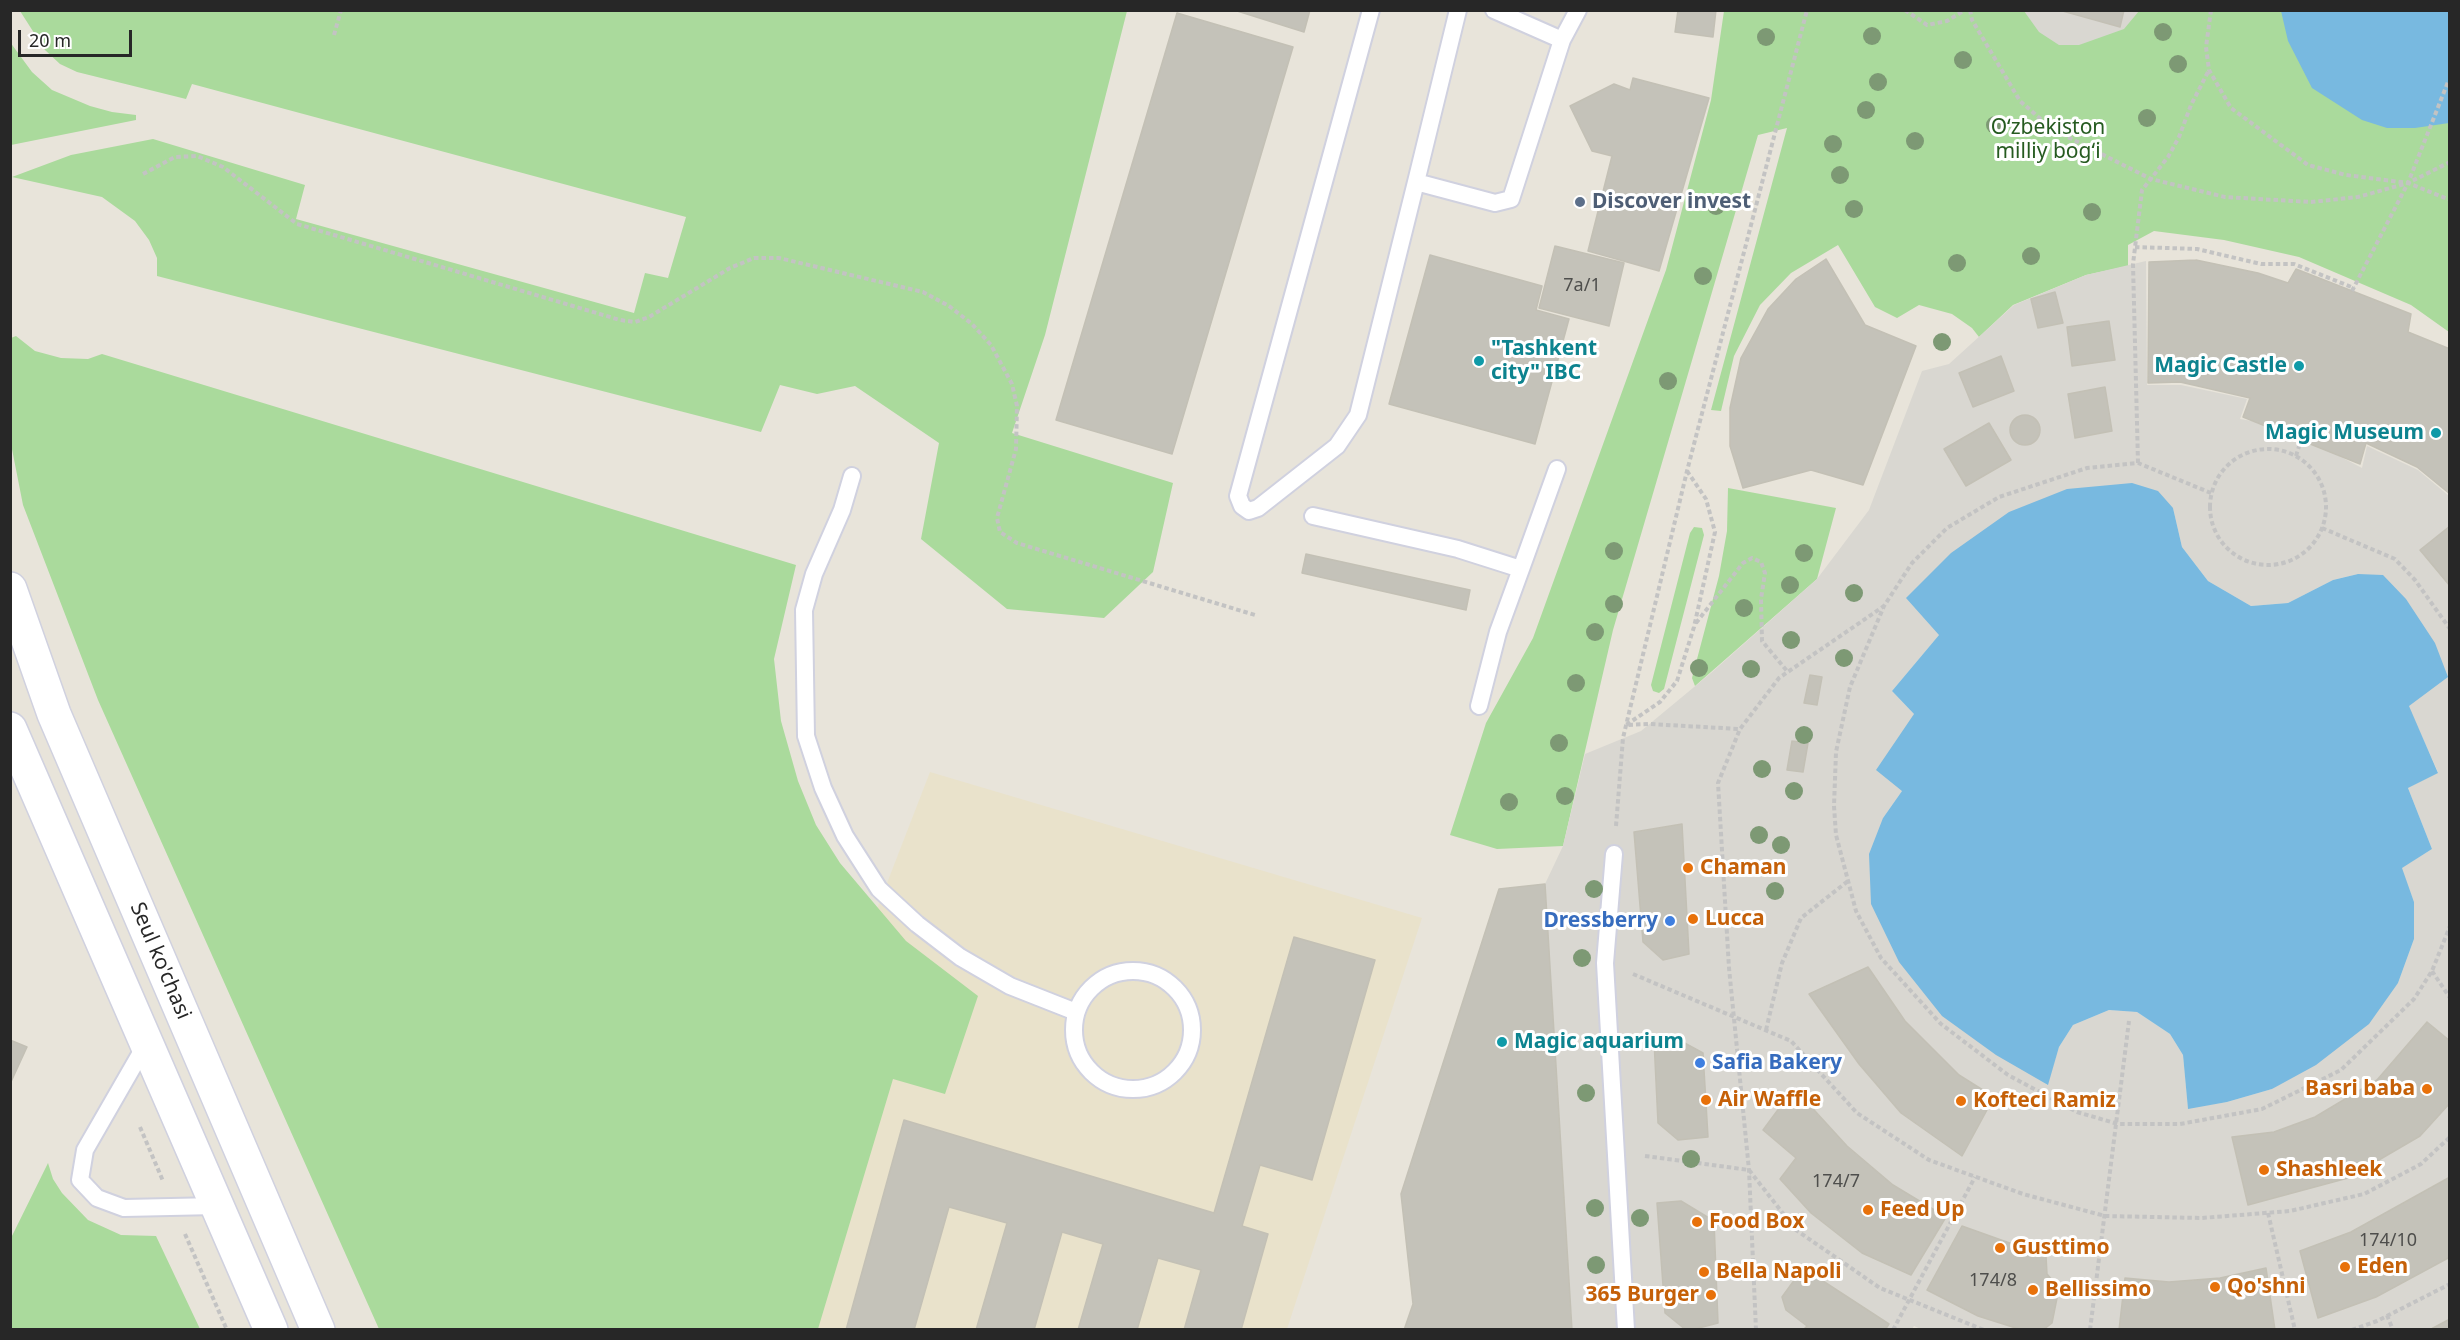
<!DOCTYPE html>
<html>
<head>
<meta charset="utf-8">
<style>
	body { margin:0 }
	#map { position:relative; width:2460px; height:1340px; overflow:hidden; background:#e8e4da; font-family:"Noto Sans",sans-serif }
	canvas { display:block }
	.frame { position:absolute; inset:0; border:12px solid #272727; pointer-events:none }
	.scale { position:absolute; left:18px; top:30px; width:114px; height:27px; box-sizing:border-box; border:3px solid #272727; border-top:0; padding-left:8px; font-size:18px; line-height:21px; white-space:nowrap; color:#272727; -webkit-text-stroke:4px #fff; paint-order:stroke }
</style>
</head>
<body>
<div id="map">
<canvas width="2460" height="1340"></canvas>
<div class="frame"></div>
<div class="scale">20 m</div>
</div>
<script>
const g = document.querySelector('canvas').getContext('2d');
g.lineJoin = 'round';
function fillPath(path, color) { g.fillStyle = color; g.fill(path, 'evenodd'); }
const toPath = rows => new Path2D(rows.map(r => 'M' + r).join(''));
function stroke(path, color, width, dash) { g.strokeStyle = color; g.lineWidth = width; g.lineCap = dash ? 'butt' : 'round'; g.setLineDash(dash || []); g.stroke(path); }
function drawText(font, color, halo, rows, align = 'center') {
  g.font = font + ' "Noto Sans",sans-serif'; g.lineWidth = 6; g.setLineDash([]); g.textBaseline = 'middle'; g.strokeStyle = halo; g.fillStyle = color; for (const [text, x, y, turn = 0] of rows) {
    g.save(); g.translate(x, y); g.rotate((+turn || 0) * Math.PI / 180); g.textAlign = isNaN(turn) ? turn : align; if (halo) g.strokeText(text, 0, 0); g.fillText(text, 0, 0); g.restore();
  }
}
fillPath(toPath([
	[930,772,1422,918,1287,1329,714,1330]
]), '#e9e2cb');
fillPath(toPath([
	[20,11,1127,11,1045,335,1012,433,1173,483,1153,572,1104,618,1007,609,921,539,939,443,855,386,817,394,780,385,761,432,157,276,157,258,149,240,135,221,102,197,12,177,71,155,153,139,305,185,296,219,634,313,645,273,668,278,686,217,192,84,186,99,77,72,60,64,45,50],
	[1724,11,2449,11,2449,332,2411,305,2299,257,2224,240,2154,231,2128,245,2128,266,2086,275,2013,305,1979,337,1972,328,1952,314,1919,305,1897,318,1875,307,1838,245,1791,273,1760,305,1734,356,1721,411,1711,410,1787,128,1758,135,1613,630,1563,846,1497,849,1450,835,1486,723,1533,638,1666,270,1711,100],
	[10,42,32,72,52,90,90,106,112,112,136,115,136,120,11,145],
	[16,336,35,351,61,358,88,359,102,354,796,565,774,659,781,721,798,781,816,825,840,863,906,941,978,996,945,1094,893,1079,818,1329,379,1329,98,700,23,505,10,439,11,338],
	[1728,488,1836,508,1817,579,1695,686,1692,678,1719,576,1727,531],
	[1694,527,1702,528,1704,535,1664,689,1659,693,1653,691,1651,685,1690,533],
	[48,1163,53,1179,62,1193,88,1220,121,1235,156,1236,200,1329,11,1329,11,1238]
]), '#aada9c');
fillPath(toPath([
	[2024,11,2139,11,2124,29,2079,45,2059,45,2039,32],
	[2146,261,2147,385,2181,385,2247,399,2240,419,2282,426,2362,468,2367,446,2418,470,2449,496,2449,1041,2427,1022,2377,1080,2315,1117,2274,1132,2232,1138,2248,1205,2348,1178,2420,1136,2449,1103,2449,1177,2351,1232,2300,1251,2318,1317,2449,1257,2449,1319,2429,1329,2275,1329,2265,1268,2220,1278,2169,1282,2125,1278,2119,1329,2043,1329,2046,1257,1962,1226,1927,1290,1978,1316,2022,1329,1923,1330,1914,1326,1912,1329,1885,1329,1889,1324,1807,1326,1803,1329,1691,1329,1718,1323,1714,1221,1681,1201,1657,1204,1665,1313,1686,1329,1572,1329,1545,884,1563,846,1585,754,1641,731,1711,673,1817,579,1869,510,1922,371,1949,364,2014,305,2086,275],
	[2173,508,2182,547,2208,581,2251,606,2288,603,2333,580,2358,574,2408,706,2438,772,2408,788,2432,849,2401,868,2414,902,2414,939,2398,983,2272,1089,2227,1102,2188,1108,2183,1055,2170,1034,2137,1012,2109,1010,2073,1025,2059,1047,2047,1085,1883,818,1902,791,1914,714,1892,691,1939,635],
	[1682,824,1689,954,1663,960,1643,942,1634,832],
	[1868,967,1905,1021,1959,1075,1994,1097,1962,1156,1901,1113,1859,1064,1809,994],
	[1667,1034,1703,1053,1708,1136,1678,1140,1658,1122,1654,1040],
	[1794,1088,1847,1146,1893,1185,1946,1217,1911,1275,1862,1253,1811,1213,1780,1179,1796,1158,1763,1130]
]), '#d9d7d1');
fillPath(toPath([
	[2281,11,2449,11,2449,123,2415,128,2387,128,2362,120,2312,88,2288,41],
	[2132,483,2158,491,2173,508,2182,547,2208,581,2251,606,2288,603,2333,580,2358,574,2383,575,2406,599,2435,643,2448,677,2409,706,2438,773,2408,788,2432,849,2402,868,2414,902,2414,939,2398,983,2369,1024,2316,1065,2272,1089,2227,1102,2188,1109,2183,1055,2170,1034,2137,1012,2109,1010,2073,1025,2059,1047,2048,1085,1996,1055,1942,1016,1899,962,1871,904,1869,854,1883,818,1902,791,1876,770,1914,714,1892,691,1939,635,1906,598,1951,553,2009,512,2067,489]
]), '#78b9e0');
const building = toPath([
	[1234,10,1310,10,1304,32,1234,10],
	[1678,10,1716,10,1713,37,1675,32,1678,10],
	[2059,10,2124,10,2120,27,2059,10],
	[1177,13,1293,47,1172,454,1056,420,1177,13],
	[1633,78,1709,98,1659,271,1588,251,1612,156,1592,151,1570,106,1614,84,1630,90,1633,78],
	[1555,246,1624,263,1609,326,1539,308,1555,246],
	[1430,255,1542,286,1536,310,1569,319,1535,444,1389,404,1430,255],
	[1826,259,1865,325,1916,346,1863,485,1811,470,1743,488,1730,446,1730,408,1741,358,1768,309,1796,279,1826,259],
	[2196,260,2258,273,2288,283,2296,269,2411,314,2408,332,2450,349,2450,494,2417,467,2366,443,2360,464,2243,417,2250,398,2180,382,2148,383,2149,262,2196,260],
	[2055,292,2063,323,2038,328,2031,299,2055,292],
	[2109,321,2115,360,2072,366,2067,327,2109,321],
	[2001,356,2014,391,1973,407,1959,373,2001,356],
	[2105,387,2112,431,2075,438,2068,394,2105,387],
	'2010 430a15 15 0 1 1 30 0a15 15 0 1 1-30 0Z',
	[1989,423,2011,460,1966,486,1944,449,1989,423],
	[2450,526,2450,586,2420,550,2450,526],
	[1306,554,1470,590,1466,610,1302,573,1306,554],
	[1810,675,1822,677,1817,705,1804,703,1810,675],
	[1792,741,1808,743,1803,772,1787,770,1792,741],
	[1682,824,1689,954,1663,960,1643,942,1634,832,1682,824],
	[1545,884,1572,1330,1404,1330,1413,1304,1401,1194,1499,889,1545,884],
	[1294,937,1375,960,1312,1180,1260,1165,1242,1226,1268,1234,1241,1330,1184,1330,1201,1270,1158,1258,1137,1330,1078,1330,1103,1244,1062,1232,1034,1330,976,1330,1007,1223,949,1207,914,1330,846,1330,904,1120,1214,1213,1294,937],
	[1868,967,1905,1021,1959,1075,1994,1097,1962,1156,1901,1113,1859,1064,1809,994,1868,967],
	[2427,1022,2450,1041,2450,1103,2420,1136,2348,1178,2248,1205,2232,1137,2274,1132,2315,1117,2377,1080,2427,1022],
	[1668,1034,1703,1053,1708,1137,1678,1140,1658,1123,1654,1040,1668,1034],
	[10,1040,27,1047,10,1084,10,1040],
	[1794,1088,1847,1146,1893,1185,1946,1217,1911,1275,1862,1253,1811,1213,1780,1179,1796,1158,1763,1130,1794,1088],
	[2450,1177,2450,1257,2376,1297,2318,1318,2300,1251,2351,1232,2450,1177],
	[1681,1201,1714,1221,1718,1323,1691,1330,1686,1330,1665,1313,1657,1203,1681,1201],
	[1962,1226,2046,1256,2047,1274,2059,1288,2052,1323,2043,1330,2022,1330,1978,1316,1927,1290,1962,1226],
	[1803,1268,1889,1324,1885,1330,1803,1330,1807,1326,1786,1310,1782,1297,1803,1268],
	[2266,1268,2275,1330,2119,1330,2125,1278,2169,1282,2220,1278,2266,1268],
	[2450,1319,2450,1330,2429,1330,2450,1319]
]);
fillPath(building, '#c4c2b9');
stroke(building, '#c3c0b5', 1.5);
const lane = toPath([
	[1371,10,1238,496,1242,506,1249,511,1258,508,1337,446,1358,415,1416,182,1495,203,1511,199,1562,40,1494,10],
	[1562,40,1578,10],
	[1416,182,1458,10],
	[852,476,842,510,814,574,804,610,806,736,823,788,845,836,879,889,917,924,960,957,1010,986,1076,1012],
	[1313,516,1458,549,1521,569,1498,632,1479,706],
	[1521,569,1557,469],
	[1614,854,1605,963,1626,1330],
	'1074 1030a59 59 0 1 1 118 0a59 59 0 1 1-118 0Z',
	[146,1044,85,1150,80,1180,97,1198,124,1208,217,1206]
]);
const secondary = toPath([
	[10,589,54,714,318,1330],
	[10,729,271,1330]
]);
stroke(lane, '#d0d1df', 20);
stroke(secondary, '#d0d1df', 36);
stroke(toPath([
	[1905,10,1927,25,1947,21,1965,10],
	[1970,10,1972,20,2020,101,2052,129,2151,179,2225,197,2311,202,2358,197,2408,183,2448,82],
	[2211,10,2206,47,2209,70,2231,108,2308,165,2346,175,2408,183,2450,162],
	[334,35,341,10],
	[143,174,175,157,197,156,223,167,297,224,620,320,635,322,649,317,730,268,754,258,779,258,923,292,949,306,972,324,991,345,1012,384,1017,406,1016,449,997,518,1000,532,1017,543,1255,615],
	[2135,247,2197,249,2261,264,2294,264,2354,288],
	[2352,291,2408,183,2450,200],
	'2210 507a58 58 0 1 1 116 0a58 58 0 1 1-116 0Z',
	[2296,456,2301,440],
	[2138,463,2133,264,2142,190,2168,157,2179,137,2191,105,2209,70],
	[1687,471,1706,499,1715,532,1694,627,1677,681,1660,702,1626,725,1649,724,1740,729],
	[2211,493,2138,463,2087,468,1999,497,1947,528,1912,563,1884,606,1850,687,1836,752,1834,806,1836,835,1856,911,1881,958,1941,1024,2008,1075,2077,1112,2118,1124,2180,1124,2262,1109,2341,1070,2414,999,2432,971,2450,926],
	[2322,528,2395,559,2415,580,2450,629],
	[1696,623,1743,563,1752,558,1761,562,1765,573,1761,599,1762,641,1787,671],
	[1616,826,1623,738,1687,471,1807,10],
	[2432,971,2450,998],
	[1633,974,1791,1041,1857,1113,1929,1160,2023,1194,2105,1216,2202,1218,2290,1211,2364,1194,2421,1164,2450,1137],
	[1766,1030,1782,963,1801,918,1848,881],
	[140,1127,163,1181],
	[1645,1156,1749,1170,1796,1230,1880,1288,1984,1330],
	[2268,1213,2295,1330],
	[185,1234,227,1330],
	[2387,1315,2393,1330],
	[1756,1330,1749,1170,1729,968,1718,783,1740,729,1779,678,1884,606],
	[1893,1330,1975,1177],
	[2090,1330,2129,1021],
	[2352,1330,2377,1321,2450,1284]
]), '#c3c3c3', 4, [4.5, 3]);
stroke(lane, '#fff', 16);
stroke(secondary, '#fff', 33);
g.fillStyle = '#7d9974';
for (const [x, y] of [
	[2163,32],
	[1872,36],
	[1766,37],
	[1963,60],
	[2178,64],
	[1878,82],
	[1866,110],
	[2147,118],
	[1995,125],
	[1915,141],
	[1833,144],
	[1840,175],
	[1716,206],
	[1854,209],
	[2092,212],
	[2031,256],
	[1957,263],
	[1703,276],
	[1942,342],
	[1668,381],
	[1614,551],
	[1804,553],
	[1790,585],
	[1854,593],
	[1614,604],
	[1744,608],
	[1595,632],
	[1791,640],
	[1844,658],
	[1699,668],
	[1751,669],
	[1576,683],
	[1804,735],
	[1559,743],
	[1762,769],
	[1794,791],
	[1565,796],
	[1509,802],
	[1759,835],
	[1781,845],
	[1594,889],
	[1775,891],
	[1582,958],
	[1586,1093],
	[1691,1159],
	[1595,1208],
	[1640,1218],
	[1596,1265]
]) { g.beginPath(); g.arc(x, y, 9, 0, 2 * Math.PI); g.fill(); }
for (const [x, y, r, color] of [
	[1580,202,6,"#5c6f8a"],
	[1479,361,6,"#0f9aa8"],
	[2299,366,6,"#0f9aa8"],
	[2436,433,6,"#0f9aa8"],
	[1688,868,6,"#e8710a"],
	[1693,919,6,"#e8710a"],
	[1670,921,6,"#3f7fe0"],
	[1502,1042,6,"#0f9aa8"],
	[1700,1063,6,"#3f7fe0"],
	[2427,1089,6,"#e8710a"],
	[1706,1100,6,"#e8710a"],
	[1961,1101,6,"#e8710a"],
	[2264,1170,6,"#e8710a"],
	[1868,1210,6,"#e8710a"],
	[1697,1222,6,"#e8710a"],
	[2000,1248,6,"#e8710a"],
	[2345,1267,6,"#e8710a"],
	[1704,1272,6,"#e8710a"],
	[2215,1287,6,"#e8710a"],
	[2033,1290,6,"#e8710a"],
	[1711,1295,6,"#e8710a"]
]) { const dot = new Path2D(); dot.arc(x, y, r, 0, 2 * Math.PI); g.fillStyle = color; g.fill(dot); stroke(dot, '#fff', 2); }
drawText('18px', '#4e4e4c', null, [
	["7a/1",1582,286],
	["174/7",1836,1182],
	["174/10",2388,1241],
	["174/8",1993,1281]
]);
drawText('21px', '#265b20', '#fff', [
	["Oʻzbekiston",2048,128],
	["milliy bogʻi",2048,152]
]);
drawText('bold 21px', '#4e5e75', '#fff', [
	["Discover invest",1592,202]
], 'left');
drawText('bold 21px', '#0d838f', '#fff', [
	["\"Tashkent",1491,349],
	["city\" IBC",1491,373],
	["Magic Castle",2287,366,"right"],
	["Magic Museum",2424,433,"right"],
	["Magic aquarium",1514,1042]
], 'left');
drawText('bold 21px', '#c56008', '#fff', [
	["Chaman",1700,868],
	["Lucca",1705,919],
	["Basri baba",2415,1089,"right"],
	["Air Waffle",1718,1100],
	["Kofteci Ramiz",1973,1101],
	["Shashleek",2276,1170],
	["Feed Up",1880,1210],
	["Food Box",1709,1222],
	["Gusttimo",2012,1248],
	["Eden",2357,1267],
	["Bella Napoli",1716,1272],
	["Qo'shni",2227,1287],
	["Bellissimo",2045,1290],
	["365 Burger",1699,1295,"right"]
], 'left');
drawText('bold 21px', '#366cbe', '#fff', [
	["Dressberry",1658,921],
	["Safia Bakery",1712,1063,"left"]
], 'right');
drawText('21px', '#272727', '#fff', [
	["Seul ko'chasi",160,961,67]
]);
</script>
</body>
</html>
